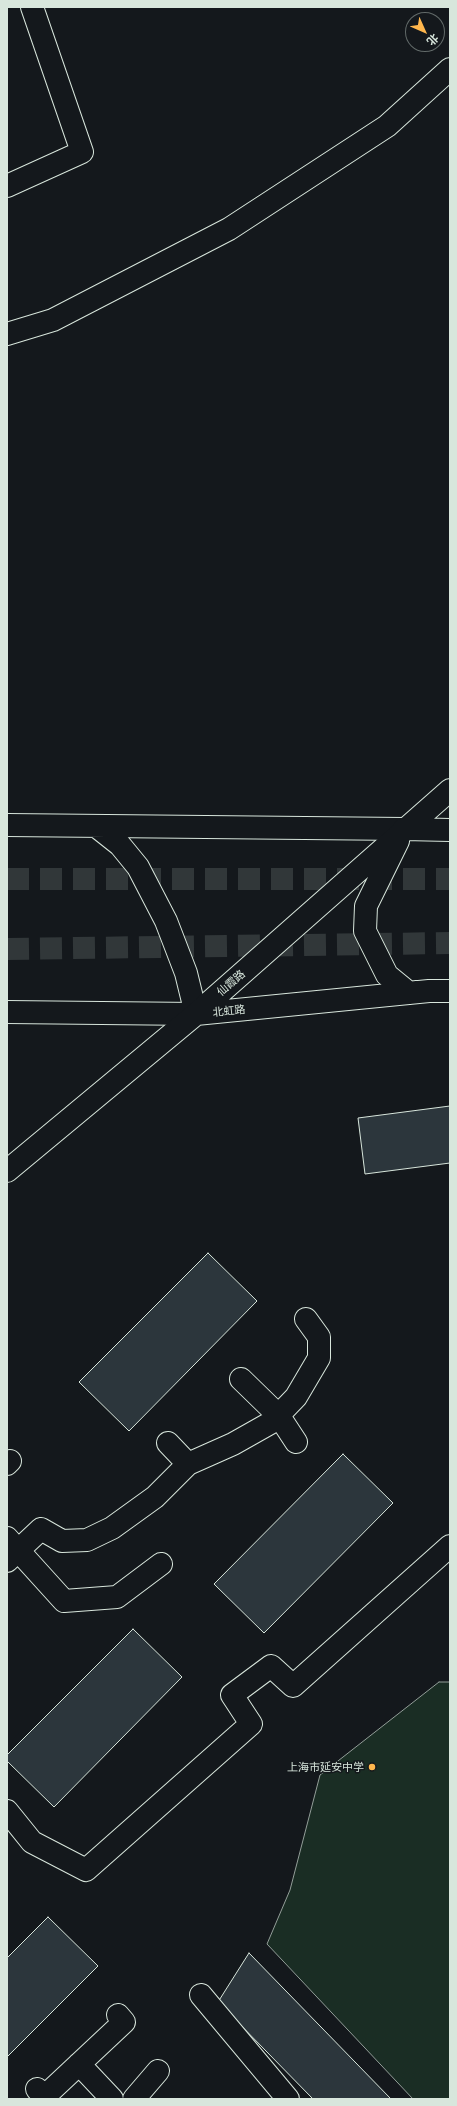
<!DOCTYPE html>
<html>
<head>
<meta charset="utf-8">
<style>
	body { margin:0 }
	#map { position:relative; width:457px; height:2106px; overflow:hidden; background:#14181c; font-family:"Exo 2","Noto Sans SC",sans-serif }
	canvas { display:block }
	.frame { position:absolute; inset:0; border:8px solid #d8e6dc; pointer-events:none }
	.north { position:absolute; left:405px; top:12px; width:40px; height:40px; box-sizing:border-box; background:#14181c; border:1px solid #626a69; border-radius:50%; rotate:135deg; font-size:11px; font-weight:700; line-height:16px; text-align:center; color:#d8e6dc }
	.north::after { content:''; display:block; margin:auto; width:14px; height:18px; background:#ffb74d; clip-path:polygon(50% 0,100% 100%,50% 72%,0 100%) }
</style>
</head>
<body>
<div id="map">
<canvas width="457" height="2106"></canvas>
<div class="frame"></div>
<div class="north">北</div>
</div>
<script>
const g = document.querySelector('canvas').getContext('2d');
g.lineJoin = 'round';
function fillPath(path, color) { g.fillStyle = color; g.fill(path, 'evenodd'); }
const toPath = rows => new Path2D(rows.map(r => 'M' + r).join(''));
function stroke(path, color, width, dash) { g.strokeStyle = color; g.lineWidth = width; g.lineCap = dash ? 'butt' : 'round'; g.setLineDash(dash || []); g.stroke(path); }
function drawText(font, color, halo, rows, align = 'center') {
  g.font = font + ' "Exo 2","Noto Sans SC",sans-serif'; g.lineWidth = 3; g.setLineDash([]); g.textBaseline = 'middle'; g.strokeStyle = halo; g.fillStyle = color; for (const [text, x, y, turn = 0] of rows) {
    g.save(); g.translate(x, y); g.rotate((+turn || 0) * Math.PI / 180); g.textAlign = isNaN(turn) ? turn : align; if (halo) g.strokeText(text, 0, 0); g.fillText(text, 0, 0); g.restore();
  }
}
const green = toPath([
	[439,1682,450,1682,450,2099,413,2099,267,1944,290,1890,320,1775,439,1682]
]);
fillPath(green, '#1a2d24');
stroke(green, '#939e99', 1);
const building = toPath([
	[450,1106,450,1163,365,1174,358,1118,450,1106],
	[208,1253,257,1301,129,1431,79,1382,208,1253],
	[343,1454,393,1503,264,1633,214,1584,343,1454],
	[133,1629,182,1677,54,1807,7,1761,7,1755,133,1629],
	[48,1917,98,1966,7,2057,7,1958,48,1917],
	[249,1953,391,2099,313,2099,218,2002,249,1953]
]);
fillPath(building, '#2c363c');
stroke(building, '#d8e6dc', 1);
stroke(toPath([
	[7,879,450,879],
	[7,949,450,943]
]), '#313739', 22, [22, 11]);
const minor = toPath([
	[7,186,82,152,32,7],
	[7,334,53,320,229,229,387,126,450,69],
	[7,825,404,829],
	[7,1012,196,1014,186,973,166,921,138,867,120,845,96,826],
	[241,1379,279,1416,296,1442],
	[168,1443,188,1464],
	[7,1464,10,1461],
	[7,1538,64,1601,117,1597,161,1564],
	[7,1561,41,1529,62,1541,87,1540,112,1528,155,1497,188,1464,233,1444,272,1422,296,1397,319,1358,319,1337,306,1319],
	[7,1811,32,1842,86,1870,251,1724,232,1695,271,1666,293,1686,450,1546],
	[201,1995,288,2099],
	[79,2064,112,2099],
	[37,2089,44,2097,124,2022,118,2015],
	[134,2099,158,2071]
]);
const major = toPath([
	[404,829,450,830],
	[398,841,366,906,365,931,387,975,409,993,417,992],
	[196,1014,429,991,450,991],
	[7,1171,196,1014,450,790]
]);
stroke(minor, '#d8e6dc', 24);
stroke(major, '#d8e6dc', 24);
stroke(minor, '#14181c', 22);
stroke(major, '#14181c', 22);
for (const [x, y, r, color] of [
	[372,1767,4,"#ffb74d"]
]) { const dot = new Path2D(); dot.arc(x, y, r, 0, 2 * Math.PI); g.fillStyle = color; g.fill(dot); stroke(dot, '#14181c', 1.5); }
drawText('11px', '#d8e6dc', '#14181c', [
	["仙霞路",231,983,-41],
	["北虹路",229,1011,-6]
]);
drawText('11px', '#d8e6dc', '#14181c', [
	["上海市延安中学",364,1767]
], 'right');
</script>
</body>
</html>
